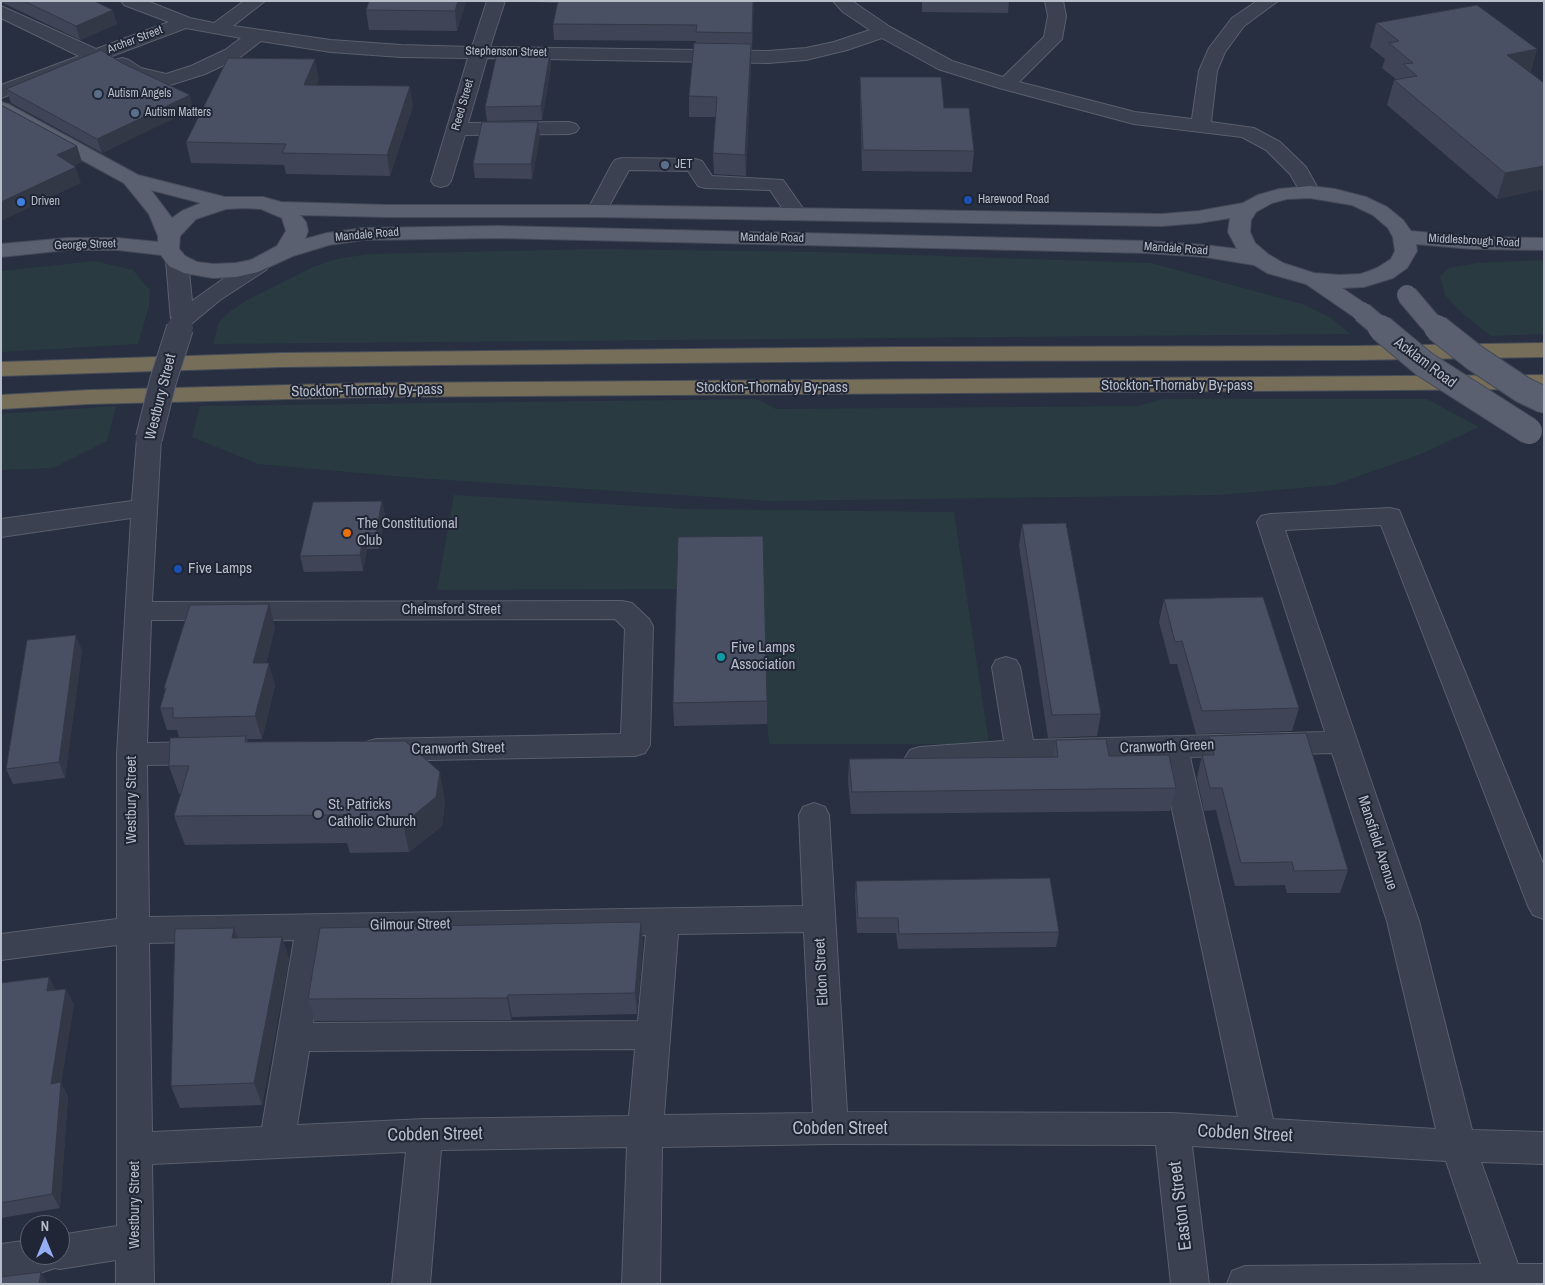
<!DOCTYPE html>
<html>
<head>
<meta charset="utf-8">
<style>
	body { margin:0 }
	#map { position:relative; width:1545px; height:1285px; overflow:hidden; background:#272f40; font-family:"Archivo Narrow",sans-serif }
	canvas { display:block }
	.frame { position:absolute; inset:0; border:2px solid #b8bdca; pointer-events:none }
	.north { position:absolute; left:20px; top:1215px; width:50px; height:50px; box-sizing:border-box; background:#202635; border:1px solid #5d6271; border-radius:50%; rotate:0deg; font-size:14px; font-weight:700; line-height:20px; text-align:center; color:#b8bdca }
	.north::after { content:''; display:block; margin:auto; width:18px; height:22px; background:#94adf3; clip-path:polygon(50% 0,100% 100%,50% 72%,0 100%) }
</style>
</head>
<body>
<div id="map">
<canvas width="1545" height="1285"></canvas>
<div class="frame"></div>
<div class="north">N</div>
</div>
<script>
const g = document.querySelector('canvas').getContext('2d');
g.lineJoin = 'round';
function fillPath(path, color) { g.fillStyle = color; g.fill(path, 'evenodd'); }
const toPath = rows => new Path2D(rows.map(r => 'M' + r).join(''));
function stroke(path, color, width, dash) { g.strokeStyle = color; g.lineWidth = width; g.lineCap = dash ? 'butt' : 'round'; g.setLineDash(dash || []); g.stroke(path); }
function drawText(font, color, halo, rows, align = 'center') {
  g.font = font + ' "Archivo Narrow",sans-serif'; g.lineWidth = 4; g.setLineDash([]); g.textBaseline = 'middle'; g.strokeStyle = halo; g.fillStyle = color; for (const [text, x, y, turn = 0] of rows) {
    g.save(); g.translate(x, y); g.rotate((+turn || 0) * Math.PI / 180); g.textAlign = isNaN(turn) ? turn : align; if (halo) g.strokeText(text, 0, 0); g.fillText(text, 0, 0); g.restore();
  }
}
fillPath(toPath([
	[595,249,820,252,1151,263,1302,304,1330,317,1350,334,213,344,219,322,229,312,247,300,313,267,336,259,370,254],
	[1544,260,1544,334,1491,336,1460,311,1445,295,1440,276,1449,268,1477,263],
	[95,261,133,270,150,290,149,306,138,344,1,352,1,271],
	[757,399,776,409,1138,406,1163,399,1427,399,1479,427,1421,454,1334,485,1219,495,771,501,417,478,258,464,192,437,200,406],
	[116,406,107,441,53,468,1,470,1,414],
	[454,495,687,509,954,512,989,744,769,744,767,724,678,589,437,590]
]), '#293b41');
const minor = toPath([
	[121,1,147,1,190,18,214,23,244,1,265,1,233,26,331,40,401,45,472,47,487,1,505,1,490,47,768,51,806,48,834,42,870,30,843,12,833,1,852,1,890,27,952,61,1003,77,1044,37,1048,16,1045,1,1063,1,1066,16,1062,39,1019,82,1135,112,1192,119,1199,71,1209,48,1232,18,1257,1,1278,1,1244,26,1225,52,1217,71,1211,122,1254,128,1280,142,1306,167,1320,192,1317,196,1310,198,1303,196,1290,174,1266,150,1242,137,1134,124,999,88,938,69,882,38,847,50,806,60,768,63,487,58,468,123,569,122,576,124,579,128,576,132,569,134,465,135,451,181,448,185,441,187,434,185,431,181,468,58,401,57,331,52,261,41,239,58,205,74,167,86,127,76,113,64,115,60,122,58,129,60,141,68,166,74,191,66,225,50,241,38,186,28,1,98,1,85,79,56,1,18,1,6,96,49,169,22,124,5,121,1],
	[622,158,695,159,702,161,712,176,783,180,807,214,803,218,796,220,789,218,770,190,705,188,698,186,688,171,629,170,604,215,597,217,590,215,587,211,612,164,615,160,622,158],
	[177,254,185,256,188,261,192,301,250,260,258,258,266,260,269,265,266,270,220,300,190,325,182,327,174,325,171,320,166,261,169,256,177,254],
	[149,430,158,433,161,438,152,602,622,601,632,603,649,619,653,626,650,745,645,753,635,756,376,761,366,758,361,750,366,742,376,739,621,734,625,629,615,619,151,620,147,743,206,742,216,745,221,753,216,761,206,764,147,765,149,917,803,906,799,815,803,807,814,803,825,807,829,815,847,1112,1172,1113,1238,1117,1161,758,1020,762,920,769,910,766,905,758,910,750,920,747,1004,741,992,667,996,660,1006,657,1016,660,1020,667,1033,740,1325,732,1257,522,1261,516,1270,514,1390,508,1399,510,1544,866,1544,919,1533,915,1528,906,1381,525,1285,530,1419,921,1472,1130,1544,1132,1544,1164,1481,1162,1518,1264,1544,1264,1544,1284,1227,1284,1232,1271,1245,1266,1481,1264,1446,1161,1192,1146,1209,1284,1171,1284,1156,1145,831,1144,662,1147,660,1284,622,1284,627,1147,441,1150,430,1284,392,1284,406,1152,152,1164,154,1284,116,1284,116,1260,60,1269,55,1268,43,1272,1,1279,1,1244,30,1240,30,1255,60,1255,60,1235,117,1226,117,945,1,960,1,934,117,919,117,754,131,518,1,537,1,519,132,501,137,438,140,433,149,430],
	[1332,753,1387,921,1436,1129,1273,1119,1190,757,1332,753],
	[804,932,813,1113,664,1115,678,934,804,932],
	[646,935,638,1021,313,1023,326,940,646,935],
	[294,940,262,1127,152,1132,149,943,294,940],
	[635,1049,629,1116,425,1119,297,1125,309,1051,635,1049]
]);
const major = toPath([
	[1,102,8,104,138,175,225,197,263,197,281,202,387,205,597,205,1162,214,1199,211,1243,203,1258,195,1279,189,1310,186,1335,189,1366,197,1387,207,1403,220,1411,231,1472,237,1544,238,1544,250,1472,249,1416,244,1417,251,1407,268,1393,278,1364,287,1342,288,1370,307,1373,312,1370,317,1362,319,1354,317,1306,284,1267,273,1254,265,1205,257,1147,253,498,238,363,240,329,245,293,256,258,272,236,277,213,278,184,273,169,266,161,255,118,250,67,250,1,257,1,244,67,238,118,238,158,242,158,236,149,214,124,183,1,116,1,102],
	[151,190,201,203,182,211,172,218,151,190],
	[1310,198,1352,205,1373,215,1388,228,1393,237,1395,251,1391,259,1377,268,1361,274,1339,275,1314,273,1283,263,1268,254,1255,243,1250,232,1251,220,1256,212,1272,203,1287,199,1310,198],
	[245,208,261,209,282,218,286,231,277,246,251,260,236,263,213,264,197,262,185,256,179,249,180,236,196,219,226,209,245,208],
	[300,215,387,217,597,217,1162,226,1199,223,1230,218,1228,232,1237,249,1205,245,1147,241,498,226,363,228,327,233,305,239,308,231,306,222,300,215]
]);
const highway = toPath([
	[1544,343,1544,357,1356,360,896,361,440,365,281,367,1,376,1,362,281,353,896,347,1356,346,1544,343],
	[1544,375,1544,389,371,397,89,404,1,409,1,395,89,390,371,383,1544,375]
]);
stroke(minor, '#595f6d', 2);
stroke(major, '#454a59', 2);
stroke(highway, '#464c5a', 2);
fillPath(minor, '#3b4150');
fillPath(major, '#5a6070');
fillPath(highway, '#766e59');
const minorBridgeFar1 = toPath([
	[179,329,182,320]
]);
const minorBridge = toPath([
	[149,438,163,381,180,328]
]);
const majorBridgeFar1 = toPath([
	[1407,295,1430,322,1439,329],
	[1362,312,1382,329]
]);
const majorBridge = toPath([
	[1381,328,1424,364,1529,431],
	[1437,328,1475,358,1523,390,1544,400]
]);
stroke(minorBridgeFar1, '#595f6d', 22, []);
stroke(minorBridge, '#595f6d', 28, []);
stroke(majorBridgeFar1, '#454a59', 22, []);
stroke(majorBridge, '#454a59', 28, []);
stroke(minorBridgeFar1, '#3b4150', 20);
stroke(minorBridge, '#3b4150', 26);
stroke(majorBridgeFar1, '#5a6070', 20);
stroke(majorBridge, '#5a6070', 26);
fillPath(toPath([
	[1,1,94,1,117,24,80,40,1,2],
	[466,1,457,31,369,30,366,10],
	[535,1,754,1,752,49,751,49,751,65,746,176,714,174,713,153,716,117,689,117,689,96,696,41,554,40,553,24,558,3,535,2],
	[922,1,1009,1,1008,13,922,12],
	[1376,23,1537,49,1530,73,1544,83,1544,189,1497,199,1387,105,1394,80,1397,80,1382,68,1385,59,1370,47],
	[550,53,551,67,542,120,487,121,485,107],
	[860,77,944,108,974,151,972,172,862,171,860,97],
	[319,80,316,85,413,106,390,176,286,174,284,165,191,163,186,142],
	[6,89,193,109,102,153,11,103],
	[538,122,540,136,532,179,475,178,473,164],
	[382,501,385,516,379,549,367,549,363,571,304,572,300,556],
	[1022,524,1101,714,1097,736,1048,738,1019,546],
	[1164,599,1299,708,1292,731,1196,734,1177,664,1170,664,1159,622],
	[275,627,266,663,275,685,262,739,247,739,248,742,445,801,442,826,409,852,350,853,347,843,185,845,174,816,181,794,179,794,169,766,179,737,177,730,167,730,160,708,165,691,164,688],
	[82,650,65,778,13,784,6,769],
	[767,701,767,724,674,726,673,703],
	[1209,736,1348,870,1340,893,1287,893,1285,885,1235,886,1216,810,1204,811,1197,778,1202,755,1204,755],
	[1056,740,1109,756,1176,788,1170,811,851,814,848,781,849,759,1053,757],
	[856,881,1059,932,1056,947,898,949,896,933,857,933,855,896],
	[641,922,643,944,637,1014,512,1017,511,1020,315,1021,308,999],
	[234,928,238,938,282,937,289,959,262,1105,180,1108,171,1086],
	[49,977,55,990,74,1004,61,1083,68,1097,60,1208,1,1218,1,983]
]), '#3f4556');
fillPath(toPath([
	[458,1,466,1,457,31,455,11],
	[753,1,754,1,752,49,752,33],
	[113,10,117,24,80,40,76,26],
	[751,44,751,65,746,176,745,155],
	[1537,49,1529,74,1507,55],
	[550,53,551,67,542,120,541,106],
	[315,59,319,80,308,105,304,85],
	[410,86,413,106,390,176,387,155],
	[190,95,193,109,102,153,97,139],
	[538,122,540,136,532,179,531,164],
	[77,146,82,162,62,172,57,155],
	[1544,166,1544,189,1497,199,1505,173],
	[76,167,81,183,1,221,1,202],
	[382,501,385,516,379,549,376,533],
	[364,533,367,549,363,571,360,555],
	[269,604,275,627,260,685,253,663],
	[76,635,82,650,65,778,59,762],
	[269,663,275,685,262,739,255,716],
	[440,772,445,801,442,826,409,852,403,824],
	[641,922,643,944,637,1014,635,993],
	[234,928,242,950,232,938],
	[282,937,289,959,262,1105,254,1083],
	[49,977,56,992,47,991],
	[66,989,74,1004,61,1083,68,1097,60,1208,52,1194,51,1084],
	[508,995,512,1017,511,1020,507,998],
	[41,1272,48,1284,39,1284]
]), '#333846');
const building = toPath([
	[24,1,94,1,113,10,76,26,24,1],
	[369,1,458,1,455,11,366,10,369,1],
	[558,1,753,1,752,33,696,32,697,25,553,24,558,1],
	[1477,5,1537,49,1507,55,1544,83,1544,166,1505,173,1394,80,1417,76,1403,64,1413,63,1389,43,1399,41,1376,23,1477,5],
	[694,43,751,44,745,155,713,153,717,97,689,96,694,43],
	[101,50,122,63,190,95,97,139,6,89,101,50],
	[497,53,550,53,541,106,485,107,497,53],
	[228,58,315,59,304,85,410,86,387,155,282,153,286,144,186,142,228,58],
	[860,77,941,77,944,108,969,108,974,151,863,150,860,77],
	[1,105,77,146,57,155,76,167,1,202,1,105],
	[482,122,538,122,531,164,473,164,482,122],
	[382,501,376,533,364,533,360,555,300,556,313,502,382,501],
	[1066,523,1101,714,1052,715,1022,524,1066,523],
	[763,536,767,701,673,703,678,537,763,536],
	[1263,597,1299,708,1202,711,1182,641,1175,642,1164,599,1263,597],
	[269,604,253,663,269,663,255,716,173,718,173,708,160,708,166,688,164,688,190,605,269,604],
	[76,635,59,762,6,769,27,640,76,635],
	[1306,733,1348,870,1294,871,1292,862,1241,863,1222,788,1210,788,1202,755,1214,755,1209,736,1306,733],
	[246,736,245,742,405,741,440,772,436,797,403,824,342,824,345,815,174,816,189,766,169,766,170,738,246,736],
	[1106,739,1109,756,1169,755,1176,788,852,792,849,759,1058,757,1056,740,1106,739],
	[1050,878,1059,932,899,934,898,918,858,918,856,881,1050,878],
	[641,922,635,993,508,995,507,998,308,999,320,928,641,922],
	[234,928,232,938,282,937,254,1083,171,1086,175,929,234,928],
	[49,977,47,991,66,989,51,1084,61,1082,52,1194,1,1203,1,983,49,977],
	[41,1272,39,1284,1,1284,1,1277,41,1272]
]);
fillPath(building, '#495064');
stroke(building, '#333846', 1);
for (const [x, y, r, color] of [
	[98,94,5,"#5c6f8a"],
	[135,113,5,"#5c6f8a"],
	[665,165,5,"#5c6f8a"],
	[968,200,5,"#1a4fb4"],
	[21,202,5,"#3f7fe0"],
	[347,533,5,"#e8710a"],
	[178,569,5,"#1a4fb4"],
	[721,657,5,"#0f9aa8"],
	[318,814,5,"#6b7280"]
]) { const dot = new Path2D(); dot.arc(x, y, r, 0, 2 * Math.PI); g.fillStyle = color; g.fill(dot); stroke(dot, '#202635', 2); }
drawText('12px', '#b8bdca', '#202635', [
	["Archer Street",135,40,-21],
	["Stephenson Street",506,52,1],
	["Reed Street",463,105,-74],
	["Mandale Road",367,235,-5],
	["Mandale Road",772,238,1],
	["Middlesbrough Road",1474,241,3],
	["George Street",85,245,-2],
	["Mandale Road",1176,249,4]
]);
drawText('12px', '#b8bdca', '#202635', [
	["Autism Angels",108,94],
	["Autism Matters",145,113],
	["JET",675,165],
	["Harewood Road",978,200],
	["Driven",31,202]
], 'left');
drawText('15px', '#b8bdca', '#202635', [
	["Acklam Road",1425,363,37],
	["Stockton-Thornaby By-pass",1177,386],
	["Stockton-Thornaby By-pass",772,388],
	["Stockton-Thornaby By-pass",367,391,-1],
	["Westbury Street",161,397,-76],
	["Chelmsford Street",451,610],
	["Cranworth Green",1167,747,-2],
	["Cranworth Street",458,749,-1],
	["Westbury Street",132,800,-90],
	["Mansfield Avenue",1377,843,72],
	["Gilmour Street",410,925,-1],
	["Eldon Street",822,972,-93],
	["Westbury Street",135,1205,-90]
]);
drawText('15px', '#b8bdca', '#202635', [
	["The Constitutional",357,524],
	["Club",357,541],
	["Five Lamps",188,569],
	["Five Lamps",731,648],
	["Association",731,665],
	["St. Patricks",328,805],
	["Catholic Church",328,822]
], 'left');
drawText('18px', '#b8bdca', '#202635', [
	["Cobden Street",840,1129],
	["Cobden Street",1245,1134,3],
	["Cobden Street",435,1135,-1],
	["Easton Street",1181,1206,-97]
]);
</script>
</body>
</html>
